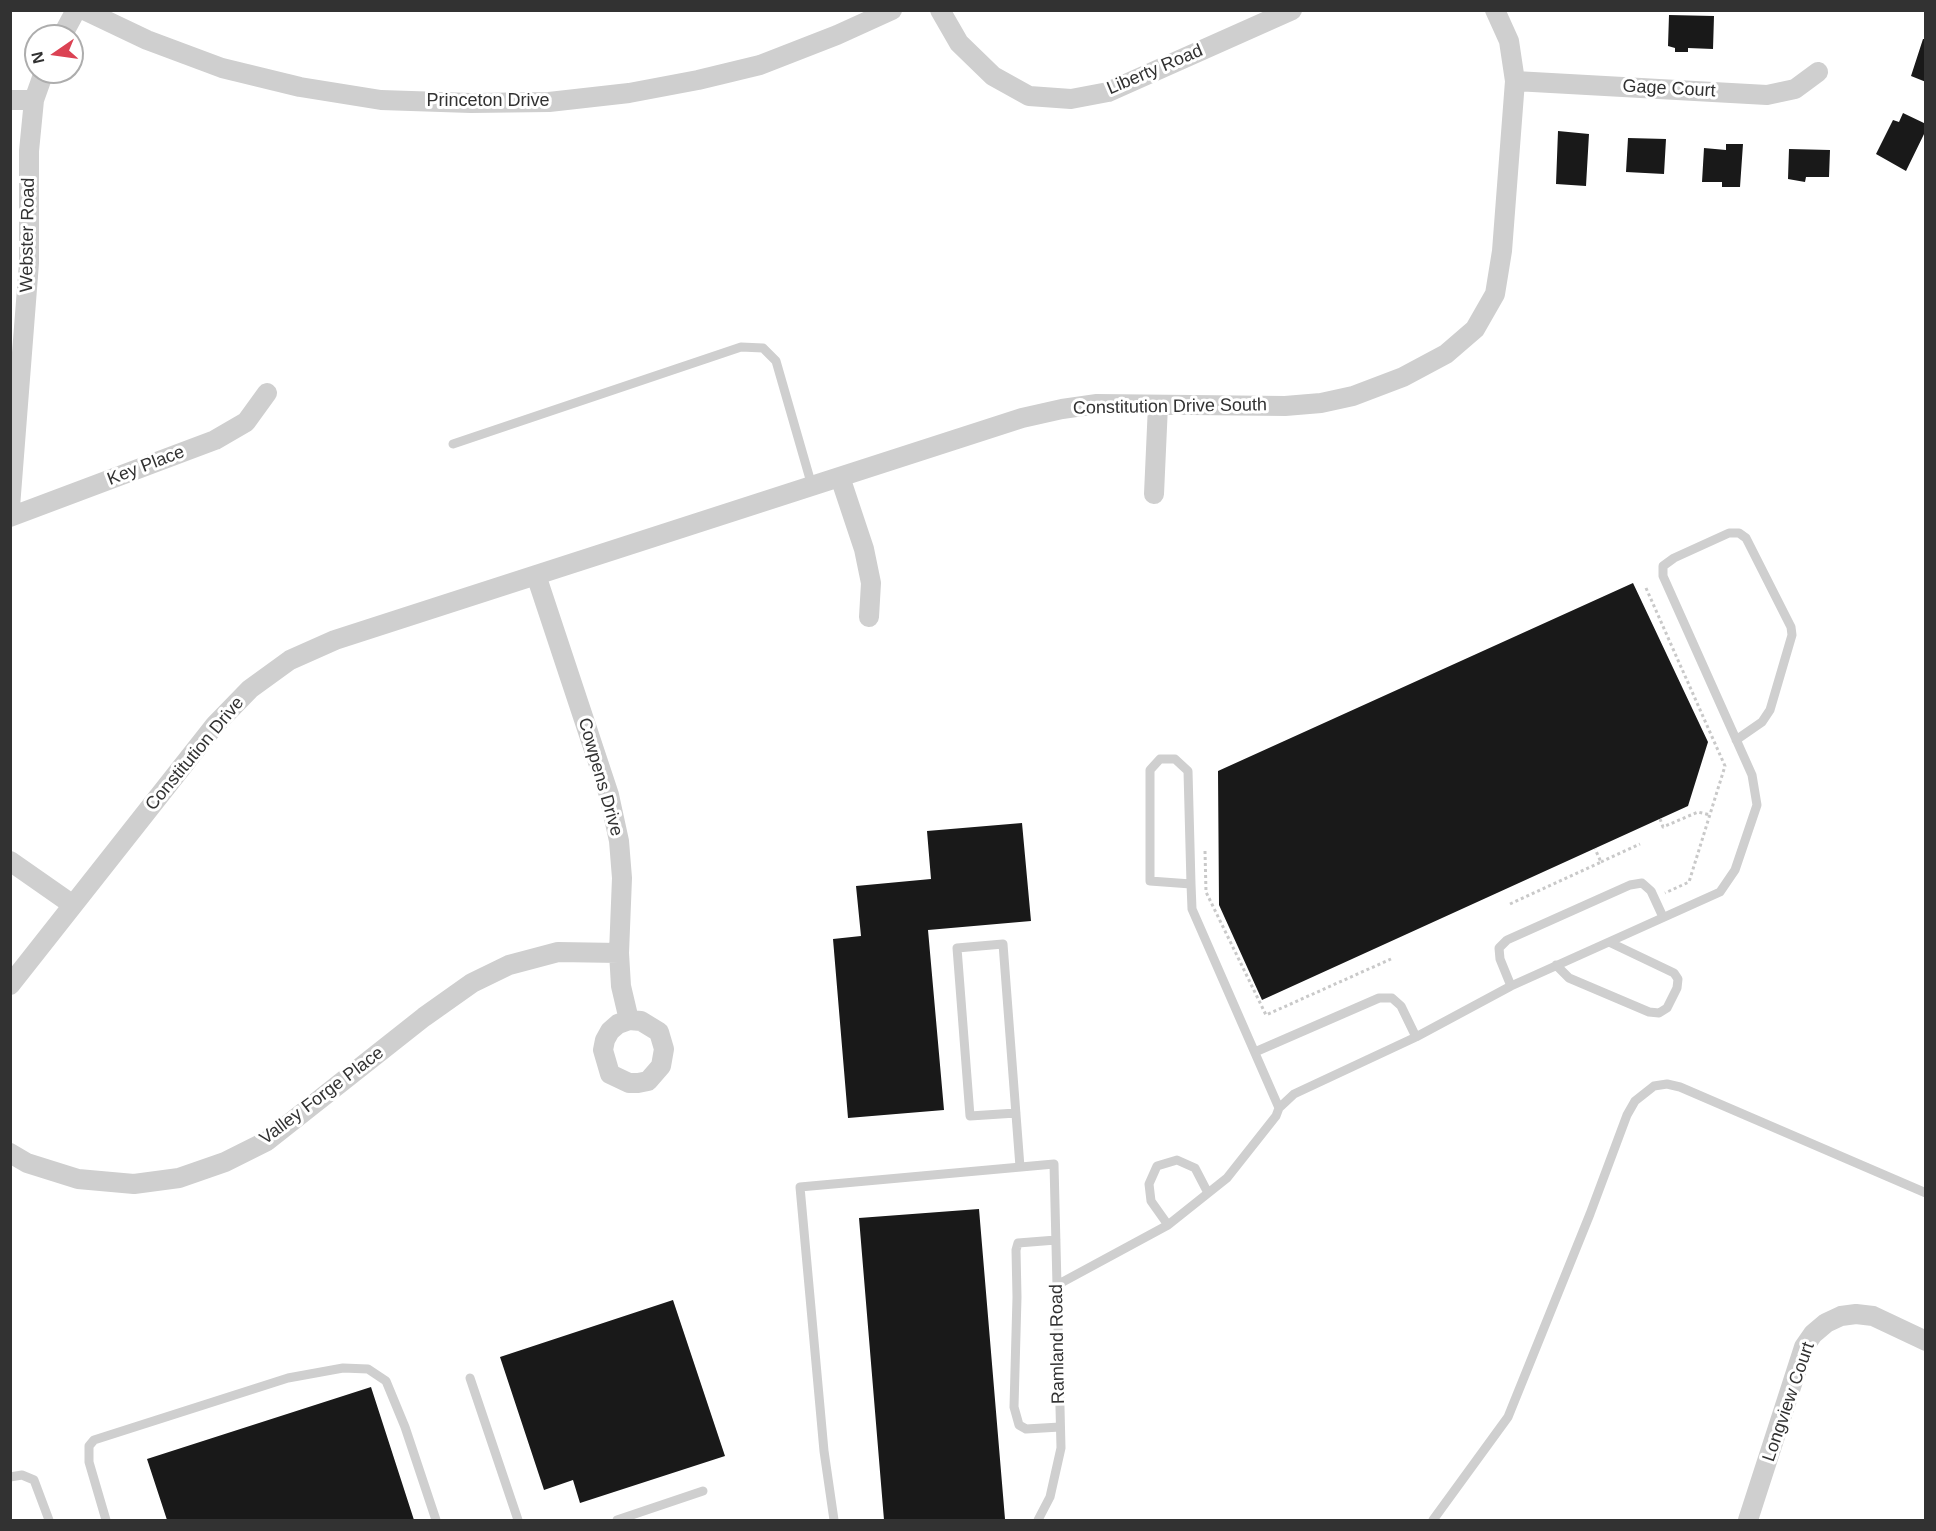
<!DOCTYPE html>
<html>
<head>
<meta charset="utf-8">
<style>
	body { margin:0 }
	#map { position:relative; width:1936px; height:1531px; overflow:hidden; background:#fff; font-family:Helvetica,sans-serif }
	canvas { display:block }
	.frame { position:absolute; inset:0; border:12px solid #323232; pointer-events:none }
	.north { position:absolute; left:24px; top:24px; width:60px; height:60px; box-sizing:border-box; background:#fff; border:2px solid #adadad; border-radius:50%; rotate:257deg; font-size:16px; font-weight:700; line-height:24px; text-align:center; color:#323232 }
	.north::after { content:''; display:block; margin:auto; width:21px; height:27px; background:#db4253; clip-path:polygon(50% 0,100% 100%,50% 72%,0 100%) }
</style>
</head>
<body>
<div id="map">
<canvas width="1936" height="1531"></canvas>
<div class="frame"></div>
<div class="north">N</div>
</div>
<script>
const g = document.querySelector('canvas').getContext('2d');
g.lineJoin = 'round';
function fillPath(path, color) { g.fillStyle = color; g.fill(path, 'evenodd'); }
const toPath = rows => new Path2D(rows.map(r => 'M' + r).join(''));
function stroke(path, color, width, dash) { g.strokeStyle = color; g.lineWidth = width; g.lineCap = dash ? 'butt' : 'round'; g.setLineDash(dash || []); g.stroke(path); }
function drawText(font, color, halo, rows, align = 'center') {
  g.font = font + ' Helvetica,sans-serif'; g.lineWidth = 6; g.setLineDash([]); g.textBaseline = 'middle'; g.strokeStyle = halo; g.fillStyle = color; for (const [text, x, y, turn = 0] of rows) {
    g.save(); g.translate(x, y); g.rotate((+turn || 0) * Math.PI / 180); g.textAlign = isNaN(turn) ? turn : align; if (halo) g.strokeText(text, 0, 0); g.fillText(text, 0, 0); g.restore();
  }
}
fillPath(toPath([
	[1669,15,1714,16,1713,49,1688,48,1688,52,1675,52,1675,48,1668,46],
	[1923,39,1926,39,1926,82,1911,76],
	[1903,113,1926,124,1926,130,1906,171,1876,154,1893,120,1899,122],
	[1558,131,1589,134,1586,186,1556,184],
	[1628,138,1666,139,1664,174,1626,172],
	[1726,144,1743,144,1740,187,1722,187,1722,182,1702,182,1704,148,1726,150],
	[1789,149,1830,150,1829,177,1806,177,1805,182,1788,179],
	[1633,583,1708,742,1688,806,1262,1000,1219,905,1218,771],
	[1022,823,1031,921,928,930,944,1110,848,1118,833,939,861,936,856,886,931,879,927,831],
	[979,1209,1005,1519,884,1520,859,1218],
	[673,1300,725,1456,580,1503,573,1480,544,1490,500,1357],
	[371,1387,414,1520,167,1520,147,1459]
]), '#191919');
stroke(toPath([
	[1646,588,1725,766,1689,882,1665,893],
	[1660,819,1663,827,1698,812,1710,815],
	[1205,851,1206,892,1266,1015,1391,959],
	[1601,862,1640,844],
	[1510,904,1601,862,1595,849]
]), '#c9c9c9', 3, [3, 3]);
stroke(toPath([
	[453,444,741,347,763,348,776,361,812,486],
	[1191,884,1150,881,1150,770,1160,759,1175,759,1188,771,1191,884,1192,909,1279,1108],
	[1556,965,1569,978,1649,1012,1659,1013,1667,1008,1677,988,1678,979,1674,973,1609,942],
	[1511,986,1500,959,1499,948,1507,940,1630,885,1642,883,1651,891,1663,917],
	[1255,1052,1379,998,1392,998,1401,1006,1416,1037],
	[1016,1113,970,1116,957,948,1003,944,1020,1167],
	[1208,1193,1195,1168,1177,1160,1157,1166,1149,1184,1151,1201,1168,1225,1227,1178,1276,1116,1279,1108,1294,1094,1416,1037,1511,986,1720,892,1735,870,1757,805,1752,775,1663,576,1663,566,1674,558,1729,533,1739,533,1746,538,1791,627,1792,635,1770,710,1762,722,1736,740],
	[1056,1240,1018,1243,1016,1250,1017,1297,1014,1407,1019,1425,1026,1429,1060,1427],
	[1057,1285,1168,1225],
	[470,1378,518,1520],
	[10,1477,22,1475,34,1480,49,1520],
	[106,1520,89,1462,89,1446,94,1440,288,1378,343,1368,368,1369,386,1381,405,1427,436,1520],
	[617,1520,703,1491],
	[834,1520,824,1451,800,1187,1054,1164,1061,1448,1050,1497,1038,1520],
	[1433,1520,1508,1417,1590,1214,1627,1115,1635,1101,1654,1086,1667,1084,1680,1087,1926,1193]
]), '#cfcfcf', 9);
stroke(toPath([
	[84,10,147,40,222,68,300,87,381,100,471,103,549,102,629,93,698,80,760,65,837,35,892,10],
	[940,10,959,43,993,76,1029,96,1071,99,1108,92,1292,10],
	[62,36,76,10],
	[1515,81,1767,95,1795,89,1818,72],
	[10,100,34,100],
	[840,477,864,549,871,583,869,617],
	[1154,494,1158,405],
	[10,507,29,263,29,151,34,100,44,72],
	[10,517,215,440,246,422,267,393],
	[536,575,609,795,619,841,622,878,619,953,621,986,629,1020,618,1024,610,1031,605,1040,603,1050,610,1074,629,1083,638,1083,648,1081,661,1066,664,1049,659,1032,641,1021,629,1020],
	[10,861,73,905],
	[10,985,215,725,250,689,290,660,335,640,1022,418,1062,409,1097,404,1285,406,1321,403,1353,396,1403,377,1446,354,1475,329,1495,294,1502,251,1515,81,1509,41,1495,10],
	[10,1153,27,1163,78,1179,134,1184,179,1178,225,1162,267,1141,424,1017,472,983,509,965,558,952,619,953],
	[1748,1520,1804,1347,1813,1334,1826,1323,1841,1316,1856,1314,1873,1316,1926,1341]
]), '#cfcfcf', 20);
drawText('18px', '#323232', '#fff', [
	["Liberty Road",1155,70,-23],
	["Gage Court",1669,89,3],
	["Princeton Drive",488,101],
	["Webster Road",28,235,-89],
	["Constitution Drive South",1170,407,-1],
	["Key Place",146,466,-21],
	["Constitution Drive",195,754,-50],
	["Cowpens Drive",600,777,74],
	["Valley Forge Place",322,1096,-37],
	["Ramland Road",1058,1344,-91],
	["Longview Court",1789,1402,-71]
]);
</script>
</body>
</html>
